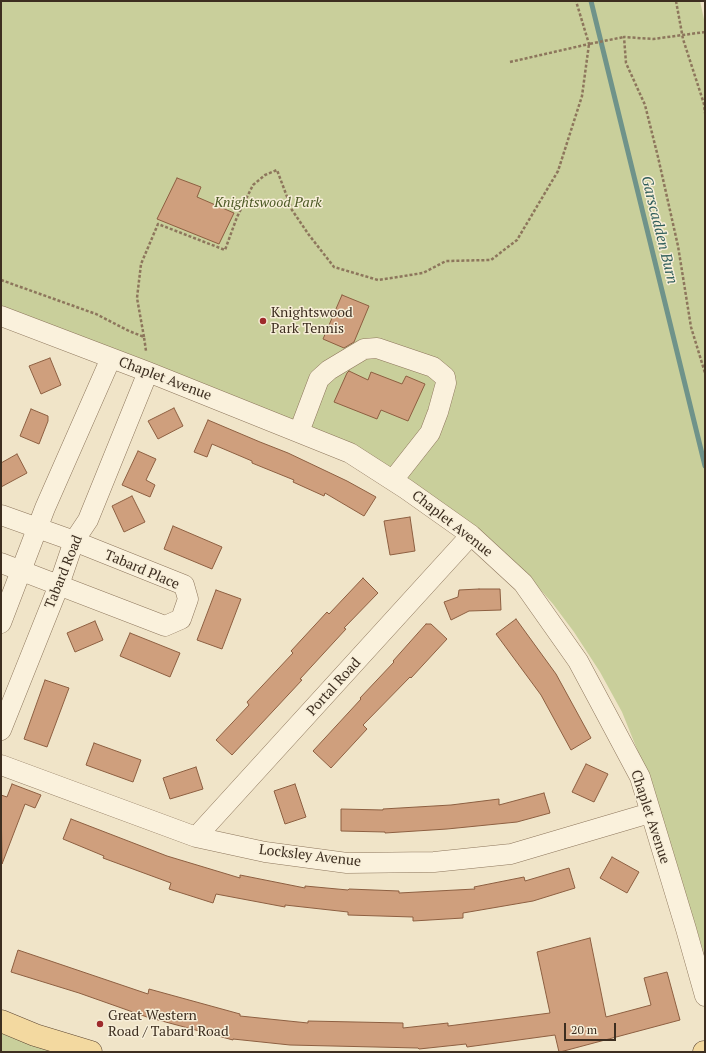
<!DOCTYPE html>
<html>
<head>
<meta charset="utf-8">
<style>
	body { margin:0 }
	#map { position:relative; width:706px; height:1053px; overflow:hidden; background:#f0e4c8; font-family:"PT Serif",serif }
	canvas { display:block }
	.frame { position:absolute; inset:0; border:2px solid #3d2e20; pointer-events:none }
	.scale { position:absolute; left:564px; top:1023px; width:52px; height:18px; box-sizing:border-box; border:2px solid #3d2e20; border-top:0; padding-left:5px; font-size:12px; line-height:14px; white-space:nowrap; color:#3d2e20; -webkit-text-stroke:3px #f7eed8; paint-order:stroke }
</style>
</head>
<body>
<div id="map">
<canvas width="706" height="1053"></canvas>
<div class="frame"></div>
<div class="scale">20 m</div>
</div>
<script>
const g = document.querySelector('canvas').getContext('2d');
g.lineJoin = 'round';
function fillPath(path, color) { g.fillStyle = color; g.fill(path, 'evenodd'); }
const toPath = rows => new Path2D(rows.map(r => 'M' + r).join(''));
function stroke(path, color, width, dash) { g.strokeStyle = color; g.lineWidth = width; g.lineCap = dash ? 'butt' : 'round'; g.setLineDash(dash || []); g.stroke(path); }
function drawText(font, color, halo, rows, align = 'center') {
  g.font = font + ' "PT Serif",serif'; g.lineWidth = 3; g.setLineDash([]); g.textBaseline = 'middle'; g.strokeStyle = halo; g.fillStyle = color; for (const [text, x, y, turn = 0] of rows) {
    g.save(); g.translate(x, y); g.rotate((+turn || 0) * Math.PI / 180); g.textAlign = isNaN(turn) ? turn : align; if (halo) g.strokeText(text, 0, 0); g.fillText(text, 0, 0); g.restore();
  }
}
fillPath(toPath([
	[1,1,700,1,705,24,705,956,649,779,622,712,600,672,574,632,553,604,524,571,350,453,1,316],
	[1,1031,56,1052,1,1052]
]), '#c9cf9b');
stroke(toPath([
	[591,1,705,466]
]), '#6f938a', 5);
const building = toPath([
	[177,178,201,187,197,197,234,213,219,244,157,219,177,178],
	[342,295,369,306,354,342,344,348,323,339,342,295],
	[50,358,61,385,41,394,29,366,50,358],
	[349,371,368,380,371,372,402,384,406,376,425,384,408,421,381,410,377,419,334,402,347,373,349,371],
	[174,408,183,426,158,439,148,421,174,408],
	[31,409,48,416,48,421,39,444,20,436,31,409],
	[208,420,260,442,288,453,347,481,376,497,364,516,325,493,324,496,293,482,294,480,252,463,252,461,212,444,207,457,194,452,208,420],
	[138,451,156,459,146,480,155,485,150,497,122,485,138,451],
	[17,454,27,473,1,487,1,463,17,454],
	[132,496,145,522,124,532,112,506,132,496],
	[410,517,415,551,390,555,384,521,410,517],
	[173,526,222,547,212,569,164,549,173,526],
	[363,578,378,593,344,628,346,629,300,679,302,680,232,755,216,740,249,705,247,702,293,653,291,651,327,612,329,614,363,578],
	[479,589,500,589,501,610,469,611,451,620,444,602,458,597,459,590,479,589],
	[216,590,241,599,222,649,197,640,216,590],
	[516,619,556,674,591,738,571,750,541,695,496,634,516,619],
	[95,621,103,640,75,652,67,633,95,621],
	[426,624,431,624,447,639,411,678,410,677,363,725,367,729,331,768,313,751,361,699,360,698,394,662,393,661,426,624],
	[130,633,180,653,170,677,120,656,130,633],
	[45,680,69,688,47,747,24,739,45,680],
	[94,743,141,760,133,782,86,765,94,743],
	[586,764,608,774,594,802,572,792,586,764],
	[196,767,203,789,170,799,163,778,196,767],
	[12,784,41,795,35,808,25,804,2,864,1,795,7,797,12,784],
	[295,784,306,817,285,824,274,791,295,784],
	[544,793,550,813,517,822,447,829,385,833,385,832,341,831,341,809,383,810,383,809,451,805,499,799,499,805,544,793],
	[71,819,167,856,240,878,240,875,305,888,305,886,348,890,349,889,399,891,399,893,475,889,474,887,524,877,525,881,569,868,575,888,533,901,463,913,463,918,413,921,413,917,348,915,348,912,285,905,285,907,216,894,213,903,169,889,171,883,103,858,104,856,63,839,71,819],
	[612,857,639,872,627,893,600,878,612,857],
	[590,938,606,1017,651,1005,644,978,667,972,680,1020,560,1052,559,1052,555,1035,467,1047,466,1044,419,1049,418,1048,290,1045,233,1039,233,1040,203,1032,147,1017,79,993,11,972,18,950,148,994,149,989,240,1014,240,1016,308,1023,308,1021,403,1023,403,1028,448,1023,448,1026,550,1013,537,952,590,938]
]);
fillPath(building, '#cf9f7d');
stroke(building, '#8d5f41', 1);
const minor = toPath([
	[1,316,148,372,350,453,406,489,471,535,523,583,578,661,640,777,686,929,705,996],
	[299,432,319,379,329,370,364,349,377,348,433,367,445,377,446,383,438,412,430,433,393,480],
	[1,515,74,541,184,585,188,599,181,619,165,626,1,563],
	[1,623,45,508,111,358],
	[1,730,59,585,74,541,88,520,148,372],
	[1,765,196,837,265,852,347,863,434,862,511,854,650,813],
	[196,837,471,535]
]);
const major = toPath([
	[1,1021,35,1035,91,1052],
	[704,1052,705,1052]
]);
stroke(minor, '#8d765c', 21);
stroke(major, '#5b4430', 23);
stroke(toPath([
	[676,1,683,39,704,104,705,113],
	[705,32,653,39,624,37,626,63,645,105,658,157,678,246,691,327,705,373],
	[510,62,589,44,576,1],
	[1,280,96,314,129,331,144,337,146,351],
	[144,337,137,298,141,264,158,224,225,250,237,217,253,185,265,175,277,170,292,210,309,235,334,267,378,280,423,273,446,261,491,260,517,240,558,171,582,96,589,44,624,37]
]), '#8d765c', 2.5, [3, 2]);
stroke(minor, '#faf1dc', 20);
stroke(major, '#f3d9a0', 22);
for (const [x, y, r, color] of [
	[263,321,4,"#9e2a2b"],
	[100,1024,4,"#9e2a2b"]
]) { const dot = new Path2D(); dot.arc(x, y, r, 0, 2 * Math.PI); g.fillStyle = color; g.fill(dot); stroke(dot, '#f7eed8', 1.5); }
drawText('italic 14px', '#4d5a26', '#f7eed8', [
	["Knightswood Park",268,203]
]);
drawText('14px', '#3d2e20', '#f7eed8', [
	["Knightswood",271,313],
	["Park Tennis",271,329],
	["Great Western",108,1016],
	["Road / Tabard Road",108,1032]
], 'left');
drawText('14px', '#3d2e20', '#f7eed8', [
	["Chaplet Avenue",165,379,21],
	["Chaplet Avenue",452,524,38],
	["Tabard Place",142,570,23],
	["Tabard Road",64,572,-68],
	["Portal Road",334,687,-48],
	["Chaplet Avenue",650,817,72],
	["Locksley Avenue",310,856,7]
]);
drawText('italic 15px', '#2f5d5a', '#f7eed8', [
	["Garscadden Burn",659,230,76]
]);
</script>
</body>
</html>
